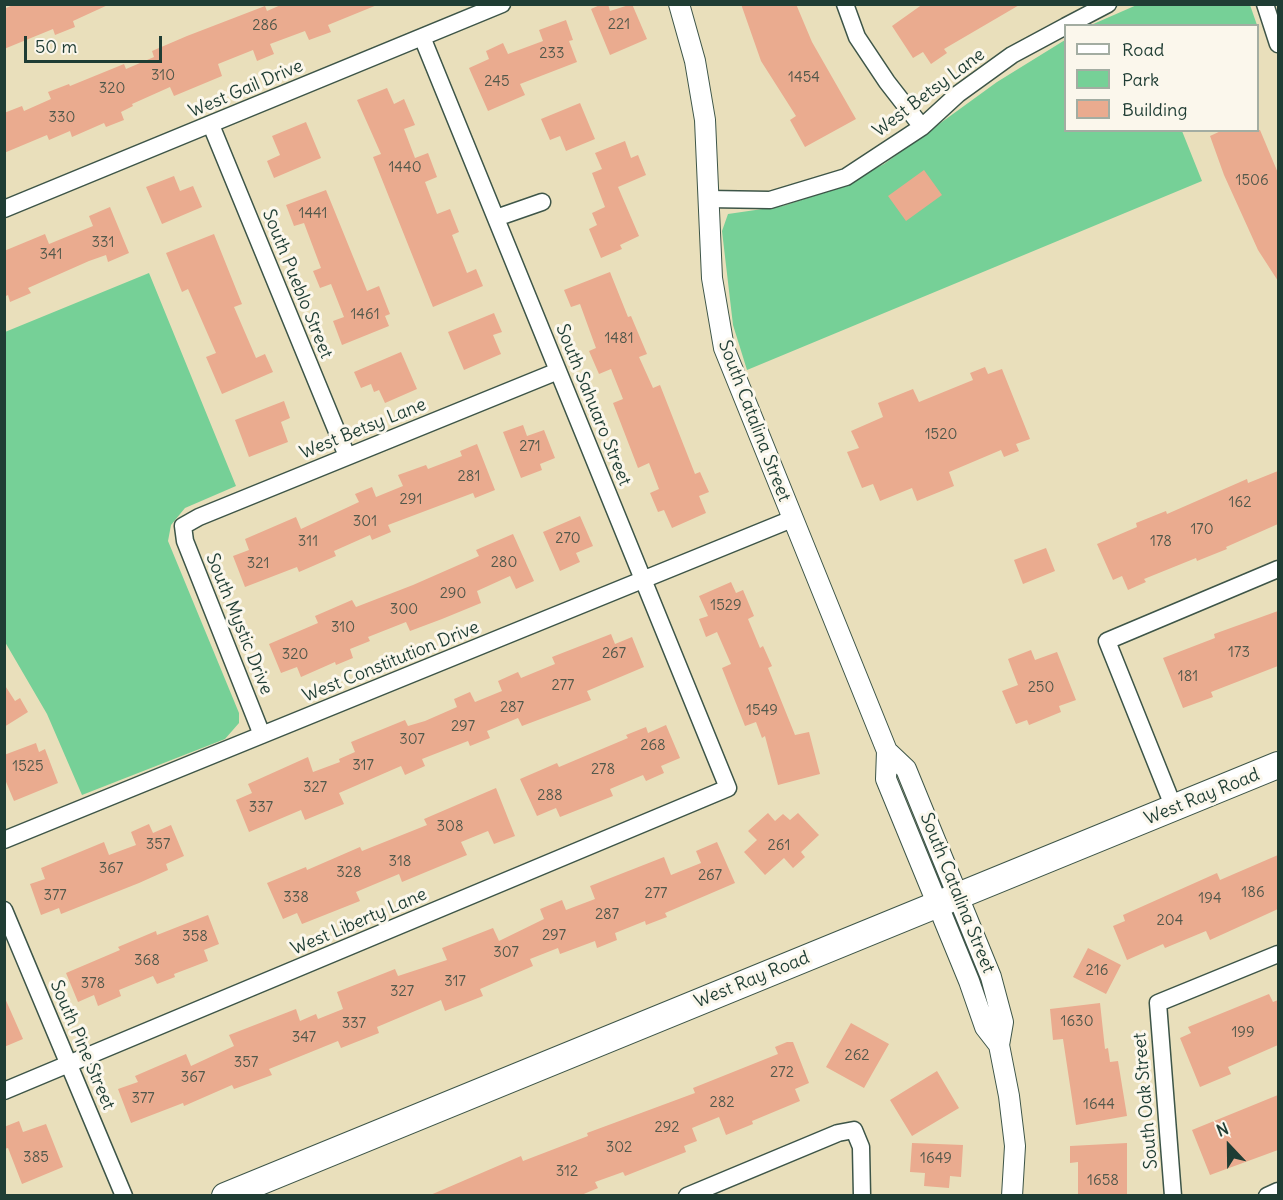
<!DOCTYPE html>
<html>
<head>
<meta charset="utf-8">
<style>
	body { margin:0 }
	#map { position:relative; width:1283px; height:1200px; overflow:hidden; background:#e9dfbb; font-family:Delius,sans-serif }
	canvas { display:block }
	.frame { position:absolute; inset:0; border:6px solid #1f3d34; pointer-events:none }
	.legend { position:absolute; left:1064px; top:24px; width:195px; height:108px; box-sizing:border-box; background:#fbf7ec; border:2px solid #a3ada2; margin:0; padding:8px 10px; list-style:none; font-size:18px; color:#1f3d34 }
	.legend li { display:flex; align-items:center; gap:12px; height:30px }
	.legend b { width:30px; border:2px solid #a3ada2 }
	.north { position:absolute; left:1199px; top:1116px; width:60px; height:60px; -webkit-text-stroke:4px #fbf7ec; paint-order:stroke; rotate:338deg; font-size:16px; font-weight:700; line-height:24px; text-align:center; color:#1f3d34 }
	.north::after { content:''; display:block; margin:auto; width:21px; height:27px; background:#1f3d34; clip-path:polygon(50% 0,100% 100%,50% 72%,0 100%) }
	.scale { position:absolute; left:24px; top:36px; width:138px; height:27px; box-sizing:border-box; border:3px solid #1f3d34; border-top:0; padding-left:8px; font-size:18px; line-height:21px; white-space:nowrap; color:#1f3d34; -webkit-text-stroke:4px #fbf7ec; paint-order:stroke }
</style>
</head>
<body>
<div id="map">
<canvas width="1283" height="1200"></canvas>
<div class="frame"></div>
<ul class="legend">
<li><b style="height:8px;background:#fff"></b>Road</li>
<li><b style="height:16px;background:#76d097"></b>Park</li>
<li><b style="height:16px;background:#eaab8f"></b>Building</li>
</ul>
<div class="north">N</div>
<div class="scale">50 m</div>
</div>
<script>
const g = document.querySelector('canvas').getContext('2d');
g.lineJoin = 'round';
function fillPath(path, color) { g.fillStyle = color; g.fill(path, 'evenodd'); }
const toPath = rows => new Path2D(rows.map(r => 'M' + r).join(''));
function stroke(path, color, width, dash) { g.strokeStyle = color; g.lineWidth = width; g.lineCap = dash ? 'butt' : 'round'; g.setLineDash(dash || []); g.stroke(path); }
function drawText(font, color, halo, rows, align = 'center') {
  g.font = font + ' Delius,sans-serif'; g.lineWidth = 6; g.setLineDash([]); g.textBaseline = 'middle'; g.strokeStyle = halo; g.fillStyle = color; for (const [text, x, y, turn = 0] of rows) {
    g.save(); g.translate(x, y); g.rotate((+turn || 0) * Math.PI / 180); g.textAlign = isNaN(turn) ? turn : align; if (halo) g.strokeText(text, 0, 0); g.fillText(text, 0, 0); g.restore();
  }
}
fillPath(toPath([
	[1139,4,1250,5,1257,25,1091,25],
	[1065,40,1066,130,1182,131,1202,181,747,370,733,325,722,231,728,214,783,206,838,188,884,164,997,82],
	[149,273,236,486,185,508,171,525,168,541,239,713,239,723,225,739,82,795,47,714,5,642,5,332]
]), '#76d097');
fillPath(toPath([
	[15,4,110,4,73,21,75,27,55,35,53,29,4,49,4,9],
	[283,4,377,5,328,25,331,32,309,40,305,31,270,44,274,54,257,61,253,50,218,64,222,76,174,96,170,87,132,104,133,106,121,112,124,120,106,127,104,123,72,137,70,131,49,140,47,135,4,153,4,113,22,106,24,111,51,99,48,92,69,84,70,86,124,64,126,69,154,57,152,51,187,36,265,6,267,11],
	[602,4,608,4,610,11,632,4,647,39,610,55,591,9],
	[741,4,796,4,812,42,856,119,805,147,790,120,796,116,761,61],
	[923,4,1021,4,944,49,947,53,931,64,923,52,913,58,892,26],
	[566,20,573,40,569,41,577,62,520,84,525,95,488,111,469,68,489,59,486,51,503,43,508,54,543,41,539,30],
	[387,88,394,104,404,99,415,125,404,129,415,158,428,153,437,177,425,182,437,214,450,209,459,232,452,235,467,273,476,269,483,286,433,307,373,157,381,154,357,100],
	[580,103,595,139,566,151,560,136,550,140,541,119],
	[306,122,321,158,274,178,267,161,280,155,272,136],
	[1223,130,1260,130,1278,173,1278,281,1258,250,1224,175,1210,136],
	[625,141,631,158,638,155,646,175,618,187,639,236,620,245,622,249,601,258,589,229,597,225,592,213,605,207,592,173,602,169,595,153],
	[924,170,942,195,906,221,888,196],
	[174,176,180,191,193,186,202,207,162,224,146,187],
	[326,190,367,291,379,286,390,314,385,316,389,326,342,345,333,321,344,317,331,284,320,288,313,271,321,268,304,223,294,226,286,205],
	[110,207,129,253,108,262,106,255,89,261,28,288,31,293,10,302,8,295,4,297,4,251,45,234,49,244,93,226,89,216],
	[214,234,242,304,234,307,256,358,265,354,273,372,222,394,206,357,216,353,188,289,182,292,166,253],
	[610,272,628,317,631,316,647,354,639,357,653,388,660,385,695,474,700,472,709,492,699,496,706,513,672,528,664,510,658,512,650,493,659,489,649,463,638,468,613,403,623,399,611,369,599,374,589,351,596,348,580,304,571,307,564,290],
	[494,313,502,332,493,335,501,354,464,370,448,332],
	[401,352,417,389,385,403,379,390,374,392,371,384,361,388,354,372],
	[985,367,988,374,1002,369,1030,439,1016,444,1019,451,1004,457,1001,450,949,472,954,486,917,501,912,488,880,501,873,484,862,488,847,452,859,448,851,431,883,417,878,403,913,389,919,402,973,380,970,373],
	[284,401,290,418,281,422,288,442,249,457,235,420],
	[523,425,527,436,544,430,555,458,540,464,542,470,521,478,503,432],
	[477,444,495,490,475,498,473,493,388,525,391,532,372,540,370,535,334,551,336,556,299,572,297,567,245,587,233,556,249,550,245,539,296,517,301,529,359,502,355,494,372,487,376,497,403,486,398,475,426,465,428,469,462,456,460,451],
	[1278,471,1278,524,1226,547,1227,549,1197,561,1196,558,1144,579,1146,582,1128,590,1122,576,1113,580,1097,544,1137,527,1136,523,1166,511,1167,514,1247,479,1248,483],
	[580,516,593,546,576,553,580,562,560,571,543,532],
	[513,534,534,581,516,589,510,576,477,591,481,603,442,619,410,631,406,622,368,637,370,641,350,649,353,658,336,665,335,662,301,677,297,667,281,673,269,644,318,623,315,616,352,600,356,607,413,585,479,556,476,550],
	[1046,548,1055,571,1023,584,1014,560],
	[731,582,736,593,743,590,754,616,748,619,760,648,763,646,772,666,768,668,795,735,809,732,820,774,778,785,765,736,762,738,756,722,745,726,722,668,731,664,717,632,706,637,699,619,708,616,699,596],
	[1278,611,1278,666,1211,692,1213,697,1183,708,1163,658,1215,638,1214,634],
	[611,634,615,644,632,637,644,667,587,691,591,700,522,726,518,718,487,731,490,738,470,746,468,741,422,759,425,766,405,775,401,766,339,793,344,804,305,820,301,810,249,832,236,800,252,793,248,784,308,757,313,772,340,762,339,759,355,752,351,742,405,720,408,726,425,721,457,707,454,699,470,692,475,702,502,691,498,681,518,672,521,678,555,664,552,657],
	[1031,650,1035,660,1057,652,1076,700,1059,706,1061,712,1029,725,1027,720,1016,724,1002,691,1018,685,1008,659],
	[4,684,15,701,20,698,28,712,4,727],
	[666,725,680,758,661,766,664,773,646,781,643,775,610,789,613,796,560,817,556,808,537,816,520,779,557,763,559,767,628,738,626,735,646,727,648,733],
	[36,743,39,752,45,749,58,783,14,801,4,777,4,755],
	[496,788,515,836,494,844,488,831,461,842,467,855,402,882,399,874,356,892,360,901,302,924,297,913,283,919,267,883,306,867,307,870,360,847,362,851,427,825,424,819],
	[768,813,775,821,783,814,790,820,798,813,819,835,801,852,805,857,793,868,784,858,765,875,744,852,757,840,748,831],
	[149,824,153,833,171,825,184,856,166,864,168,870,139,883,61,914,59,908,41,915,30,884,45,879,41,868,104,842,109,855,136,845,131,832],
	[717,842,735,883,665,913,667,917,646,925,645,921,615,933,617,940,597,948,595,941,560,954,558,948,530,959,533,966,480,989,483,996,445,1011,441,1000,377,1027,379,1033,341,1048,338,1041,269,1069,272,1075,234,1089,232,1085,184,1106,183,1103,131,1123,118,1089,138,1082,135,1076,186,1054,191,1066,234,1046,229,1035,296,1009,300,1021,316,1014,318,1019,343,1009,337,992,395,969,398,976,447,960,442,948,493,928,499,941,544,919,540,909,562,900,566,910,595,899,590,886,664,857,671,875,701,863,696,851],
	[1278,855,1278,909,1210,940,1206,931,1165,948,1163,944,1127,960,1113,926,1125,921,1123,915,1217,873,1220,880],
	[208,915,219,944,204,950,208,961,174,974,175,977,157,984,153,976,119,990,121,996,98,1006,94,995,78,1002,66,973,120,950,118,947,156,931,157,935],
	[1088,948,1121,965,1106,994,1073,977],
	[1269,994,1273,1002,1278,1000,1278,1045,1228,1067,1231,1074,1200,1087,1180,1038,1191,1033,1188,1027],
	[4,996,23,1039,4,1047],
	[1100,1003,1105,1049,1108,1048,1110,1062,1118,1061,1127,1116,1076,1125,1063,1039,1053,1040,1050,1009],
	[851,1023,889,1044,864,1088,826,1067],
	[787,1042,793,1042,809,1083,795,1089,800,1101,752,1121,753,1124,726,1135,719,1117,692,1128,697,1141,684,1146,686,1152,625,1176,623,1172,595,1182,598,1188,579,1196,428,1196,521,1156,523,1161,588,1136,587,1133,695,1093,693,1088,778,1054,775,1047],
	[937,1071,959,1108,912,1136,890,1100],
	[1278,1095,1278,1150,1210,1175,1192,1130],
	[19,1121,23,1132,46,1124,63,1167,22,1184,8,1148,4,1149,4,1127],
	[912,1143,963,1145,961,1177,950,1176,949,1188,924,1186,925,1173,910,1172],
	[1127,1143,1127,1196,1078,1196,1078,1162,1070,1163,1070,1146]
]), '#eaab8f');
const minor = toPath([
	[845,4,857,37,887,82,922,127],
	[1265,4,1278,44],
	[1066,26,1108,4],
	[211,125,347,456],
	[708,199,770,200,846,177,922,127,958,94,1012,55,1066,26],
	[4,209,502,4],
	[496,218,542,202],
	[262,735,185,541,183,526,199,517,558,371],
	[1174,808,1107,641,1278,569],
	[4,840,792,519],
	[4,910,124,1196],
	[4,1091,728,788,422,37],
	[687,1196,838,1133,854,1130,861,1147,862,1196],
	[1173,1196,1158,1003,1278,954],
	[1267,1196,1278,1191]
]);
const tertiary = toPath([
	[679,4,695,61,705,120,712,278,724,348,887,751,886,779,969,981,985,1027,999,1045],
	[887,751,906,769,991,977,1003,1022,999,1045,1009,1096,1015,1146,1012,1196]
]);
const primary = toPath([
	[225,1196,1278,765]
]);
stroke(minor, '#3d5548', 19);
stroke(tertiary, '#3d5548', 22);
stroke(primary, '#3d5548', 28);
stroke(minor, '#fff', 16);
stroke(tertiary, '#fff', 20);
stroke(primary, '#fff', 26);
drawText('15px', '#52584b', null, [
	["221",619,25],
	["286",265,26],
	["233",552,54],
	["310",163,76],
	["1454",804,78],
	["245",497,82],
	["320",112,89],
	["330",62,118],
	["1440",405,168],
	["1506",1252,181],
	["1441",313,214],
	["331",103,243],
	["341",51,255],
	["1461",365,315],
	["1481",619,339],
	["1520",941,435],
	["271",530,447],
	["281",469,477],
	["291",411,500],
	["162",1240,503],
	["301",365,522],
	["170",1202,530],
	["270",568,539],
	["311",308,542],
	["178",1161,542],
	["280",504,563],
	["321",258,564],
	["290",453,594],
	["1529",726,606],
	["300",404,610],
	["310",343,628],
	["173",1239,653],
	["267",614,654],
	["320",295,655],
	["181",1188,677],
	["277",563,686],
	["250",1041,688],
	["287",512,708],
	["1549",762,711],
	["297",463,727],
	["307",412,740],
	["268",653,746],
	["317",363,766],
	["1525",28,767],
	["278",603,770],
	["327",315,788],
	["288",550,796],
	["337",261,808],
	["308",450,827],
	["357",158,845],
	["261",779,846],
	["318",400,862],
	["367",111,869],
	["328",349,873],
	["267",710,876],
	["186",1253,893],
	["277",656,894],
	["377",55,896],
	["338",296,898],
	["194",1210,899],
	["287",607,915],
	["204",1170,921],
	["297",554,936],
	["358",195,937],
	["307",506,953],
	["368",147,961],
	["216",1097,971],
	["317",455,982],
	["378",93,984],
	["327",402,992],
	["1630",1077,1022],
	["337",354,1024],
	["199",1243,1033],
	["347",304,1038],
	["262",857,1056],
	["357",246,1063],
	["272",782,1073],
	["367",193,1078],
	["377",143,1099],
	["282",722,1103],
	["1644",1099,1105],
	["292",667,1128],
	["302",619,1148],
	["385",36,1158],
	["1649",936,1159],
	["312",567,1172],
	["1658",1103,1181]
]);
drawText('18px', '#1f3d34', '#fbf7ec', [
	["West Gail Drive",246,89,-23],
	["West Betsy Lane",929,93,-37],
	["South Pueblo Street",297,284,68],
	["South Sahuaro Street",593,405,68],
	["South Catalina Street",754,421,69],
	["West Betsy Lane",363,429,-22],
	["South Mystic Drive",239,624,68],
	["West Constitution Drive",391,662,-22],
	["West Ray Road",1202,797,-22],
	["South Catalina Street",957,893,68],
	["West Liberty Lane",359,922,-23],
	["West Ray Road",752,980,-22],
	["South Pine Street",82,1045,67],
	["South Oak Street",1146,1101,-95]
]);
</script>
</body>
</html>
